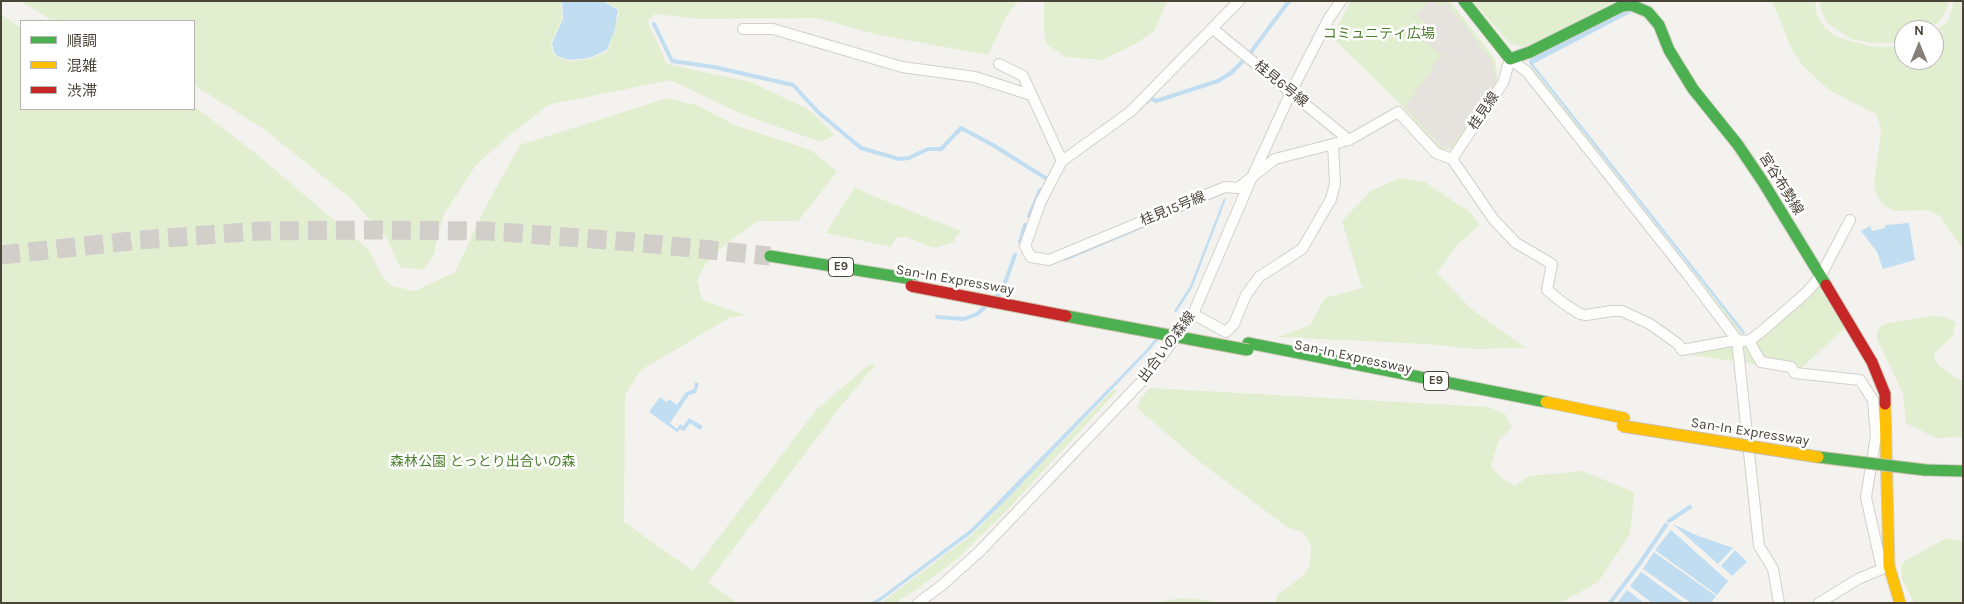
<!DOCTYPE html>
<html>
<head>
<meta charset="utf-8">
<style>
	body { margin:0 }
	#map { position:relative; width:1964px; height:604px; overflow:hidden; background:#f4f2ee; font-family:Karla,"Noto Sans JP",sans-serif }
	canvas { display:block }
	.frame { position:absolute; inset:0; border:2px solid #4b4439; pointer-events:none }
	.legend { position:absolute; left:20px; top:20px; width:175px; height:90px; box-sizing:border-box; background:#fff; border:1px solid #b7b4b0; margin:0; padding:6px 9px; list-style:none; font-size:15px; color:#4b4439 }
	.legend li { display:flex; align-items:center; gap:10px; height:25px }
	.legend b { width:25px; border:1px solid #b7b4b0 }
	.north { position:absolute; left:1894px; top:20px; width:50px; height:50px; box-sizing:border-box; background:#fff; border:1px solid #b7b4b0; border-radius:50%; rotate:0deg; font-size:14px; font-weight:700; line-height:20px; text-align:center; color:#4b4439 }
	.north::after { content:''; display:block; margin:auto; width:18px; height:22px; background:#868178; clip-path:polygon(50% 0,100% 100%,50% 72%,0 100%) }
</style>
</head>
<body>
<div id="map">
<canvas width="1964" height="604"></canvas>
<div class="frame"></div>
<ul class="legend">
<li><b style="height:6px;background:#4caf50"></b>順調</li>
<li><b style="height:6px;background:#ffc107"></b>混雑</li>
<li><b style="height:6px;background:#c62828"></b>渋滞</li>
</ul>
<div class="north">N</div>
</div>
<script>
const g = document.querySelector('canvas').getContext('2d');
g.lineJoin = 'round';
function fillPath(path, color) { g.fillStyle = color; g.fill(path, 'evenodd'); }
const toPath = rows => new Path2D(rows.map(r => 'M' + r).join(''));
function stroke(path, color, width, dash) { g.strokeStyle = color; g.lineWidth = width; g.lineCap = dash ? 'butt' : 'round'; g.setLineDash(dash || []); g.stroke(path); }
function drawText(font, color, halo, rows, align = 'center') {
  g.font = font + ' Karla,"Noto Sans JP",sans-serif'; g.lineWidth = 5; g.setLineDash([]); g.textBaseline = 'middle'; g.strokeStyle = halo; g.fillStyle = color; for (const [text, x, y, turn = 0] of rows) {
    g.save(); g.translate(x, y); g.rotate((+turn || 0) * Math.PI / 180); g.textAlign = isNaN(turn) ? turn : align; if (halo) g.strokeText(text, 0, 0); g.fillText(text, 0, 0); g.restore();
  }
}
fillPath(toPath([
	[20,1,561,1,562,19,551,43,553,53,557,57,570,61,590,59,608,51,619,14,618,9,605,1,1019,1,1007,15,988,55,879,35,816,18,700,19,655,14,647,21,667,64,750,82,808,109,835,135,821,142,744,115,670,80,548,105,512,133,476,165,444,214,433,257,422,270,400,267,386,237,350,198,265,130,194,85,194,21,53,21],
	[1044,1,1167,1,1154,31,1137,43,1102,60,1066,57,1046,44,1044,29],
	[1351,1,1450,1,1495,59,1498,83,1454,148,1443,151,1437,148,1403,107,1332,37],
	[1473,1,1615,1,1533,45,1523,47,1509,43],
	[1772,1,1815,1,1817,15,1825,28,1839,38,1870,46,1885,47,1904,45,1904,60,1934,60,1934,32,1948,21,1954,1,1963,1,1963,249,1940,216,1926,210,1894,211,1883,205,1876,194,1874,183,1881,133,1878,118,1876,114,1829,90,1803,66,1792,50],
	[1820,1,1949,1,1947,9,1940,21,1928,30,1904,30,1904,41,1894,43,1872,43,1851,39,1834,28,1827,22,1821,10],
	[1,14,21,28,21,109,194,109,194,106,260,157,369,250,382,276,392,286,415,291,455,272,485,208,520,145,667,98,696,105,737,126,811,150,837,172,798,221,757,221,722,247,705,265,697,280,702,300,745,315,729,318,641,370,625,395,624,522,693,571,816,410,870,364,875,365,841,406,708,582,737,603,1,603],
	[1529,64,1582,130,1579,132,1528,68],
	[1585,134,1625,185,1622,187,1582,136],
	[1399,178,1425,182,1471,213,1480,225,1458,244,1437,273,1470,308,1526,348,1474,349,1427,344,1278,337,1310,325,1325,298,1362,288,1342,221,1371,191],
	[855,187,866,193,961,231,952,243,933,248,907,237,896,238,891,247,826,233],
	[1627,188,1690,268,1687,270,1625,190],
	[1693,272,1743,334,1745,333,1748,337,1741,337,1690,274],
	[1817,284,1845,328,1798,371,1766,366,1754,342],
	[1932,316,1944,317,1956,322,1953,336,1935,352,1934,357,1938,365,1954,377,1963,381,1963,437,1936,438,1906,423,1903,393,1877,339,1877,332,1880,327,1888,323],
	[1744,344,1760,365,1684,354,1684,353],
	[1150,388,1489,407,1505,414,1512,427,1499,440,1491,466,1501,478,1515,486,1529,476,1582,471,1634,492,1630,534,1598,582,1560,603,1276,603,1277,595,1303,576,1310,565,1311,545,1303,532,1287,527,1200,462,1137,408,1141,398],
	[1114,389,1117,391,1007,510,958,558,917,589,895,603,881,603,973,534],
	[1946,538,1963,541,1963,603,1914,603,1902,579,1901,567,1905,561],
	[1181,598,1204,600,1220,603,1153,603]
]), '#e1eecf');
fillPath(toPath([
	[1429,1,1434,1,1440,6,1446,2,1492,61,1496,82,1451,147,1443,149,1405,106,1442,55,1415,35,1424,22,1416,15]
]), '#e6e3df');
fillPath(toPath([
	[562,1,603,1,618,10,615,29,607,50,589,58,570,60,557,56,554,52,552,43,563,19],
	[1626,10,1632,12,1533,64,1745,332,1743,334,1529,63,1530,58],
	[1222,193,1222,195,1065,261,1065,259],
	[1224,198,1226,199,1192,288,1176,313,1174,311,1190,286],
	[1909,223,1915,260,1883,269,1877,252,1861,231,1870,226,1872,231,1885,228,1886,225],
	[1165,327,1167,329,1147,353,1004,502,972,533,882,600,876,603,870,603,882,596,971,529,1145,351],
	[695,382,699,383,696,393,689,395,670,423,677,429,680,424,683,426,689,418,703,426,700,430,690,423,684,431,680,429,677,432,649,412,660,397,666,402,669,399,677,405,686,392,694,389],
	[1673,524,1696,535,1733,548,1718,564],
	[1671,530,1728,581,1717,595,1655,550],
	[1735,550,1747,562,1732,576,1721,566],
	[1654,552,1716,596,1711,603,1691,603,1643,569],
	[1641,572,1684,603,1652,603,1630,586],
	[1627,590,1644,603,1617,603]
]), '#c0ddf1');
stroke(toPath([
	[654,24,672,61,714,67,793,85,819,113,861,148,899,159,909,158,928,149,941,149,961,128,993,145,1047,179],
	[1251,52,1289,1],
	[1147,102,1150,98,1156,101,1218,81,1231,73,1245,59],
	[1029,216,1040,190],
	[1020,242,1025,225],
	[997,296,1002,291,1015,255],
	[937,317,964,319,977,314,986,306],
	[1669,521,1690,507],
	[1610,603,1640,563,1666,525]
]), '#c0ddf1', 4);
stroke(toPath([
	[1,255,140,240,259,231,375,230,489,231,632,242,770,256]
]), '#d2cfca', 19, [19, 9]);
const street = toPath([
	[1239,1,1130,112,1062,161,1041,201,1025,246,1031,257,1049,260,1225,187,1238,188,1275,159,1349,140,1398,112,1436,153,1452,159,1494,220,1516,243,1552,264,1547,290,1563,303,1580,314,1586,315,1612,311,1622,311,1650,324,1678,344,1682,350,1737,340,1749,341,1762,331,1806,293,1820,277,1850,220],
	[743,29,773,29,902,67,975,77,1031,95],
	[1213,29,1349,140],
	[999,64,1023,76,1062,161],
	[1452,159,1503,83,1510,59,1527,72,1688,275,1737,340,1759,546,1773,569,1779,603],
	[1193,314,1226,332,1234,324,1246,295,1259,277,1302,249,1331,199,1335,184,1333,144],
	[1749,341,1761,362,1791,367,1795,373,1860,380,1873,400,1876,436,1866,497,1882,569],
	[918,603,941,586,980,551,1144,379,1185,325,1193,314,1252,177,1291,92,1329,18,1341,1],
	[1819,603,1858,579,1887,567]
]);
const fast = toPath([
	[1464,1,1510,59,1530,52,1622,6,1631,5,1648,12,1659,25,1669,50,1693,89,1738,145,1763,182,1826,285],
	[770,256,912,279],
	[1248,343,1546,402],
	[1925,470,1963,471]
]);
const slow = toPath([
	[1546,402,1624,418],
	[1885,404,1889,566,1900,603]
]);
const jam = toPath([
	[1826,285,1872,362,1885,394,1885,404]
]);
stroke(street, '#d2d0cb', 12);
stroke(fast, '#d3cfc5', 13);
stroke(slow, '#d3cfc5', 13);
stroke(jam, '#d3cfc5', 13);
stroke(street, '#fdfdfc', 10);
stroke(fast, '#4caf50', 11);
stroke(slow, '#ffc107', 11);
stroke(jam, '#c62828', 11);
const fastBridge = toPath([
	[1066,316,1248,350],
	[1818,457,1925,470]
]);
const slowBridge = toPath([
	[1622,426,1818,457]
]);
const jamBridge = toPath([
	[911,286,1066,316]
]);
stroke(fastBridge, '#ccbfa9', 13, []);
stroke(slowBridge, '#ccbfa9', 13, []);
stroke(jamBridge, '#ccbfa9', 13, []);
stroke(fastBridge, '#4caf50', 11);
stroke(slowBridge, '#ffc107', 11);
stroke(jamBridge, '#c62828', 11);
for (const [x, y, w] of [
	[841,267,25],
	[1436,381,25]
]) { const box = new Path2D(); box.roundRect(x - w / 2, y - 9.5, w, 19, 4); g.fillStyle = '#fff'; g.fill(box); stroke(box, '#4b4439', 1); }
drawText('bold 12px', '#4b4439', null, [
	["E9",841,267],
	["E9",1436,381]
]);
drawText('14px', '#4a7f2a', '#fff', [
	["コミュニティ広場",1379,34],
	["森林公園 とっとり出合いの森",483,462]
]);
drawText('14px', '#4b4439', '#fff', [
	["桂見6号線",1281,84,39],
	["桂見線",1484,111,-56],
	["宮谷布勢線",1781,184,58],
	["桂見15号線",1173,209,-22],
	["San-In Expressway",955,280,10],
	["出合いの森線",1167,347,-53],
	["San-In Expressway",1353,357,12],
	["San-In Expressway",1750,432,9]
]);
</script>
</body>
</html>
